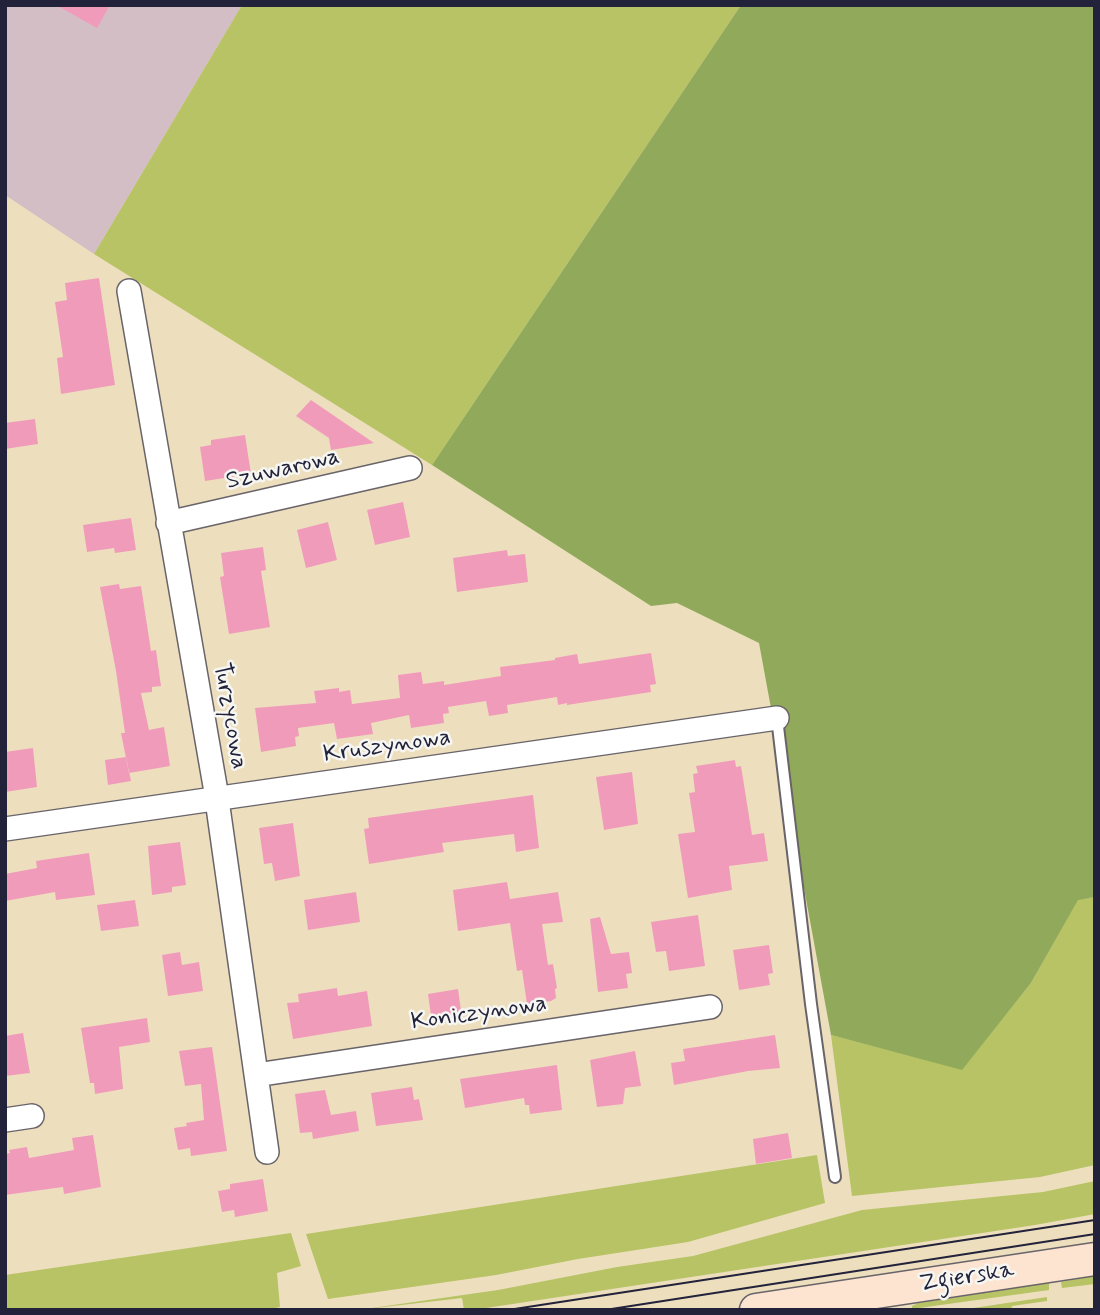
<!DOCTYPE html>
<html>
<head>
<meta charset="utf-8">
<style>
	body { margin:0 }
	#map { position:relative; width:1100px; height:1315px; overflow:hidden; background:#eddfbe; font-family:Mynerve,sans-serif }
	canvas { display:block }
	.frame { position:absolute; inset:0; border:7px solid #22223b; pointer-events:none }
</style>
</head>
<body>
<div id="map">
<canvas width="1100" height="1315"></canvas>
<div class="frame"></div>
</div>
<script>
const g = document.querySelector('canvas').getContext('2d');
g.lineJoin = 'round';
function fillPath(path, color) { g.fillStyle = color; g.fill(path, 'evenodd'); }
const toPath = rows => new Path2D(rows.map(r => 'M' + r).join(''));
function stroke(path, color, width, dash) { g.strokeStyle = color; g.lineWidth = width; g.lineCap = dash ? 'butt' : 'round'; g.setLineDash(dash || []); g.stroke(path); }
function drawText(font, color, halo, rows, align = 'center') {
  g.font = font + ' Mynerve,sans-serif'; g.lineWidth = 5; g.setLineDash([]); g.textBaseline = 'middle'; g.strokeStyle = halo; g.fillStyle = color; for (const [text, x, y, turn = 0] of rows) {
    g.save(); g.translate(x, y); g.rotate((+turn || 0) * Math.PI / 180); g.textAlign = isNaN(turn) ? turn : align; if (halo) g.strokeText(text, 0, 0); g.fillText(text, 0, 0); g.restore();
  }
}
fillPath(toPath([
	[5,5,242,5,94,254,5,195]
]), '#d2bec4');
fillPath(toPath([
	[242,5,741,5,432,465,94,254],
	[1095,897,1095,1165,1040,1177,852,1196,831,1035,962,1069,1031,983,1078,899],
	[817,1155,825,1203,688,1242,578,1259,496,1275,328,1299,306,1234],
	[1095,1181,1095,1214,1035,1225,473,1310,464,1310,462,1298,358,1310,498,1290,617,1267,693,1256,862,1210,1043,1192],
	[291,1233,301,1266,277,1273,280,1307,267,1310,5,1310,5,1275],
	[1095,1276,1095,1284,1062,1288,1061,1282],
	[1049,1283,1049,1290,912,1309,912,1306,918,1303],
	[1047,1297,1047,1301,1012,1306,1011,1310,960,1310]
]), '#b7c365');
fillPath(toPath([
	[741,5,1095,5,1095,897,1078,900,1031,983,962,1070,831,1035,759,643,677,603,651,606,432,465]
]), '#91a95a');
fillPath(toPath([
	[56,5,110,5,97,28],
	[99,278,115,385,61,394,57,358,63,357,55,302,67,300,65,283],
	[311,400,374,443,331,450,329,438,296,416],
	[35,419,38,444,5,449,5,423],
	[245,435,251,474,205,481,200,447,211,445,211,440],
	[403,502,410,537,375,545,367,510],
	[131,518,136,550,115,553,114,548,87,552,83,525],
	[328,522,337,560,306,568,297,530],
	[263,547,266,570,261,571,270,627,229,634,220,577,224,576,221,553],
	[507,550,508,556,525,554,528,582,457,592,453,558],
	[119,584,120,589,141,586,151,651,156,650,161,686,152,687,152,692,141,693,149,730,164,727,170,766,129,773,121,733,125,733,116,671,100,587],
	[651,653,656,684,650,685,651,692,567,705,567,703,558,705,557,697,507,705,508,713,489,716,486,701,448,707,449,713,443,714,444,723,411,728,409,715,371,723,373,734,337,739,334,723,298,728,299,736,295,737,296,746,261,752,255,708,316,703,314,691,339,688,339,692,350,690,352,704,400,698,398,675,421,672,423,684,444,681,444,685,501,676,500,667,555,660,555,658,577,654,579,664],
	[33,748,37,787,5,792,5,752],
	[126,757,131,781,108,785,105,760],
	[735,760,736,767,741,766,752,835,764,833,768,861,729,866,732,890,688,898,678,834,695,832,689,793,695,792,693,774,698,773,696,766],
	[632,772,638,824,604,830,596,777],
	[533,795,539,848,516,852,514,834,442,843,444,852,369,864,364,829,369,828,368,818],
	[293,823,300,876,275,881,272,863,264,864,259,828],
	[180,842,186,885,172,887,172,892,152,895,148,846],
	[89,853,95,895,56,900,55,892,5,901,5,874,37,868,36,861],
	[507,882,510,899,558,892,563,922,542,924,548,965,553,964,557,988,555,989,556,998,551,1001,527,1004,522,970,517,971,510,923,458,931,453,890],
	[356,892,360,922,308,930,304,900],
	[135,900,139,926,101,931,97,905],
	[698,915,705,966,669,971,666,951,656,952,651,922],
	[600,917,611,954,629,952,632,973,626,974,628,988,598,992,590,919],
	[769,945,773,973,768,974,770,985,739,990,733,950],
	[180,952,182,965,199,962,203,991,168,996,162,955],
	[337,988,338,996,367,991,372,1026,293,1039,287,1003,299,1002,298,994],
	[458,989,462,1018,432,1023,428,994],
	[147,1018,150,1042,119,1047,123,1089,95,1094,94,1083,90,1083,81,1028],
	[23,1033,30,1073,5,1076,5,1036],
	[775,1035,780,1068,748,1071,674,1085,671,1063,685,1061,683,1049],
	[212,1047,227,1151,191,1156,190,1148,178,1150,174,1128,187,1126,186,1123,204,1120,201,1084,185,1086,179,1051],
	[635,1051,641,1086,625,1088,623,1104,597,1107,590,1060],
	[557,1065,562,1110,530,1114,529,1105,525,1105,524,1098,465,1108,460,1079],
	[412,1087,414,1100,419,1099,423,1120,376,1126,371,1093],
	[325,1090,331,1115,356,1111,359,1131,313,1139,312,1132,300,1133,295,1094],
	[788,1133,792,1158,756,1164,753,1139],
	[93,1135,101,1187,64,1194,63,1187,5,1195,5,1154,10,1153,9,1150,27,1147,29,1158,74,1150,72,1138],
	[263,1179,268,1211,235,1217,234,1210,222,1212,218,1191,230,1189,230,1184]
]), '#f19bbb');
const lane = toPath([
	[777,718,811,1004,835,1177]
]);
const street = toPath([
	[129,291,215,786,267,1152],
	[168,523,410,468],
	[5,829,777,718],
	[256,1075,710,1007],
	[5,1120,32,1116]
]);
const secondary = toPath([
	[756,1310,1095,1259]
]);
stroke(lane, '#696469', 14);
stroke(street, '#696469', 26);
stroke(secondary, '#696469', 35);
stroke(lane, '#fff', 10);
stroke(street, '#fff', 23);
stroke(secondary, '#fde4d1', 32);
stroke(toPath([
	[508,1310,1095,1220],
	[605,1310,1095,1234]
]), '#22223b', 2);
drawText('24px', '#22223b', '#f6f6f2', [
	["Szuwarowa",283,470,-13],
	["Turzycowa",229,716,80],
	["Kruszynowa",387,747,-8],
	["Koniczynowa",479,1014,-8],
	["Zgierska",967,1278,-9]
]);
</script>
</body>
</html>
